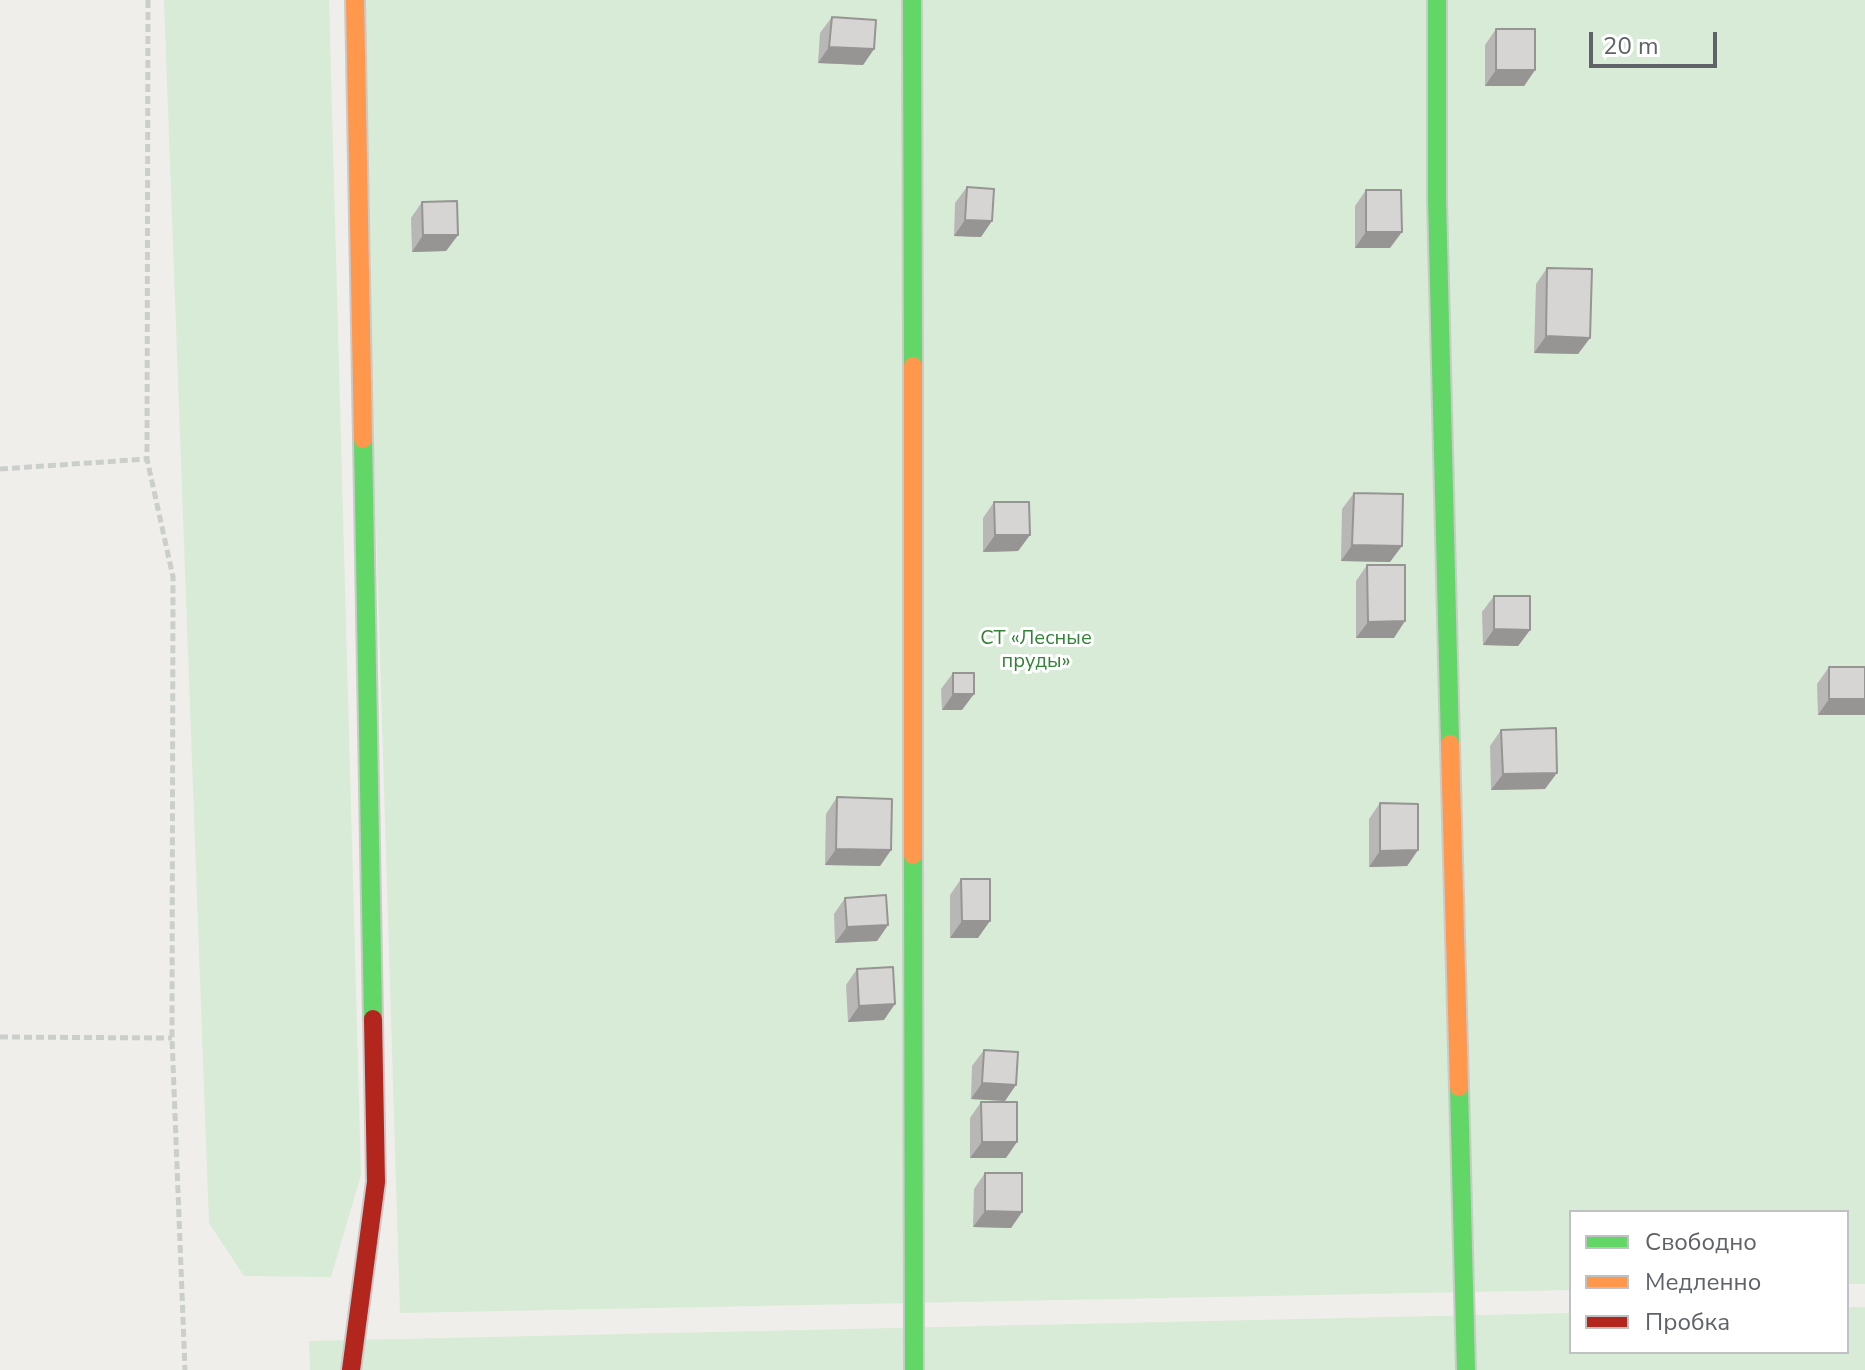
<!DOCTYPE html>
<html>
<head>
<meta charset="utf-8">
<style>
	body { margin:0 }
	#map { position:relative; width:1865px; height:1370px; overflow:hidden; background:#efeeea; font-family:"Nunito Sans",sans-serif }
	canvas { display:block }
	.legend { position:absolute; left:1569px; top:1210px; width:280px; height:144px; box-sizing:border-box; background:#fff; border:2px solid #bfc1c3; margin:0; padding:10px 14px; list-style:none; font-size:24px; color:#5f6368 }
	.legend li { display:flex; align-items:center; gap:16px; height:40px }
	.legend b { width:40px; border:2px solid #bfc1c3 }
	.scale { position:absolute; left:1589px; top:32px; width:128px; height:36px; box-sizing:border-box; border:4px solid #5f6368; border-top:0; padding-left:10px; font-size:24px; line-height:28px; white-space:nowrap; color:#5f6368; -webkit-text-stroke:6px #fff; paint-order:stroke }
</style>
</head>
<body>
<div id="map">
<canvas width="1865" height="1370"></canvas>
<ul class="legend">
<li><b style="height:10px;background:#63d668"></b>Свободно</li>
<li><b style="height:10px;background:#ff974d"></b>Медленно</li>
<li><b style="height:10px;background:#b3261e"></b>Пробка</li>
</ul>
<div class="scale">20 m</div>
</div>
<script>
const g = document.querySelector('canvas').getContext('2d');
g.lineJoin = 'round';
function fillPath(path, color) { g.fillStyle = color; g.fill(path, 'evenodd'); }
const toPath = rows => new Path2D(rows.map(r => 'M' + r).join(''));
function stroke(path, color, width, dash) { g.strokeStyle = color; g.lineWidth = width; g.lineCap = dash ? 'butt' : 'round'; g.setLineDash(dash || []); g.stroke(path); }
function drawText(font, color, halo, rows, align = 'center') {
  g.font = font + ' "Nunito Sans",sans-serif'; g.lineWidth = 6; g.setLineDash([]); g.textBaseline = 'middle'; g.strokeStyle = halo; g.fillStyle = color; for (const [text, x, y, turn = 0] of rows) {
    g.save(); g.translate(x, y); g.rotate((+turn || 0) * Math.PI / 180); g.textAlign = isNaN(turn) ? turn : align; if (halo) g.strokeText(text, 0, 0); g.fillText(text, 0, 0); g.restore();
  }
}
fillPath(toPath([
	[164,0,329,0,361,1175,331,1277,244,1276,209,1223],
	[360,0,1865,0,1865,1284,1847,1284,1847,1212,1571,1212,1571,1290,400,1313],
	[1847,1307,1865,1307,1865,1370,310,1370,309,1341,1571,1313,1571,1352,1847,1352]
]), '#d8ebd6');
const fast = toPath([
	[912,0,913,366],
	[1437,0,1437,199,1450,744],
	[363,439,373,1019],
	[913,855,914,1370],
	[1459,1087,1466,1370]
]);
const slow = toPath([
	[355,0,363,439],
	[913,366,913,855],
	[1450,744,1459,1087]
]);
const jam = toPath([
	[351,1370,376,1182,373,1019]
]);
stroke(fast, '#cacacb', 22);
stroke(slow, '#cacacb', 22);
stroke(jam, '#cacacb', 22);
stroke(toPath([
	[148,0,147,459,173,577,172,1038,185,1370],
	[0,469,147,459],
	[0,1037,172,1038]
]), '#cacfcc', 5, [8, 4]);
stroke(fast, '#63d668', 18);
stroke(slow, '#ff974d', 18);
stroke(jam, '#b3261e', 18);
fillPath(toPath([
	[832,17,874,49,863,65,818,63,820,33],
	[1496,29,1535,70,1524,86,1485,86,1485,45],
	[967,187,981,237,954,236,955,203],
	[1366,190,1390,248,1355,248,1355,206],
	[422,202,458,235,446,251,412,252,411,218],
	[1547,268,1590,338,1578,354,1534,353,1536,284],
	[1354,493,1390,562,1341,561,1342,509],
	[994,502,1030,535,1018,551,983,552,983,518],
	[1367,565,1394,638,1356,638,1356,581],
	[1494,596,1530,630,1518,646,1483,645,1482,612],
	[1829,667,1865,667,1865,715,1818,715,1817,684],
	[953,673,962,710,942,710,941,689],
	[1501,730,1545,789,1491,790,1490,746],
	[837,797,891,850,880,866,825,865,826,814],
	[1380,803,1418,850,1407,866,1369,867,1369,819],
	[961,879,978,938,950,938,950,895],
	[845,898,888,925,877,941,835,943,834,914],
	[857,969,884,1020,848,1022,846,985],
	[984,1050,1005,1101,971,1099,972,1066],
	[981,1102,1006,1158,970,1158,970,1118],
	[985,1173,1022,1212,1011,1228,973,1227,974,1189]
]), '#b8b7b5');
fillPath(toPath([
	[829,47,874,49,863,65,818,63],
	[1496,70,1535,70,1524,86,1485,86],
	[965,220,992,221,981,237,954,236],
	[1366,232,1402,232,1390,248,1355,248],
	[423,235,458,235,446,251,412,252],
	[1546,336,1590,338,1578,354,1534,353],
	[995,535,1030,535,1018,551,983,552],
	[1352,545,1402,546,1390,562,1341,561],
	[1405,621,1394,638,1356,638,1368,622],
	[1494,629,1530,630,1518,646,1483,645],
	[953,694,974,694,962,710,942,710],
	[1829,699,1865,699,1865,715,1818,715],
	[1557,773,1545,789,1491,790,1503,774],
	[836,849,891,850,880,866,825,865],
	[1418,850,1407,866,1369,867,1380,851],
	[962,921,990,921,978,938,950,938],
	[888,925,877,941,835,943,847,927],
	[895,1004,884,1020,848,1022,859,1006],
	[982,1083,1016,1085,1005,1101,971,1099],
	[982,1142,1017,1142,1006,1158,970,1158],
	[985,1211,1022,1212,1011,1228,973,1227]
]), '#969594');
const building = toPath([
	[832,17,876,20,874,49,829,47,832,17],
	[1496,29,1535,29,1535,70,1496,70,1496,29],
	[967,187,994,189,992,221,965,220,967,187],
	[1366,190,1401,190,1402,232,1366,232,1366,190],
	[457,201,458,235,423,235,422,202,457,201],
	[1547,268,1592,269,1590,338,1546,336,1547,268],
	[1354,493,1403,494,1402,546,1352,545,1354,493],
	[994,502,1029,502,1030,535,995,535,994,502],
	[1367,565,1405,565,1405,621,1368,622,1367,565],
	[1494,596,1530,596,1530,630,1494,629,1494,596],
	[1829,667,1865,667,1865,699,1829,699,1829,667],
	[953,673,974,673,974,694,953,694,953,673],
	[1556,728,1557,773,1503,774,1501,730,1556,728],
	[837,797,892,799,891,850,836,849,837,797],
	[1380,803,1418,804,1418,850,1380,851,1380,803],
	[961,879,990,879,990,921,962,921,961,879],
	[886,895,888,925,847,927,845,898,886,895],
	[893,967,895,1004,859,1006,857,969,893,967],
	[984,1050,1018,1052,1016,1085,982,1083,984,1050],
	[981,1102,1017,1102,1017,1142,982,1142,981,1102],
	[985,1173,1022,1173,1022,1212,985,1211,985,1173]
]);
fillPath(building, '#d6d5d3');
stroke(building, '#969594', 2);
drawText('20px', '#348238', '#fff', [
	["СТ «Лесные",1036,639],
	["пруды»",1036,662]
]);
</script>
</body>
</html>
